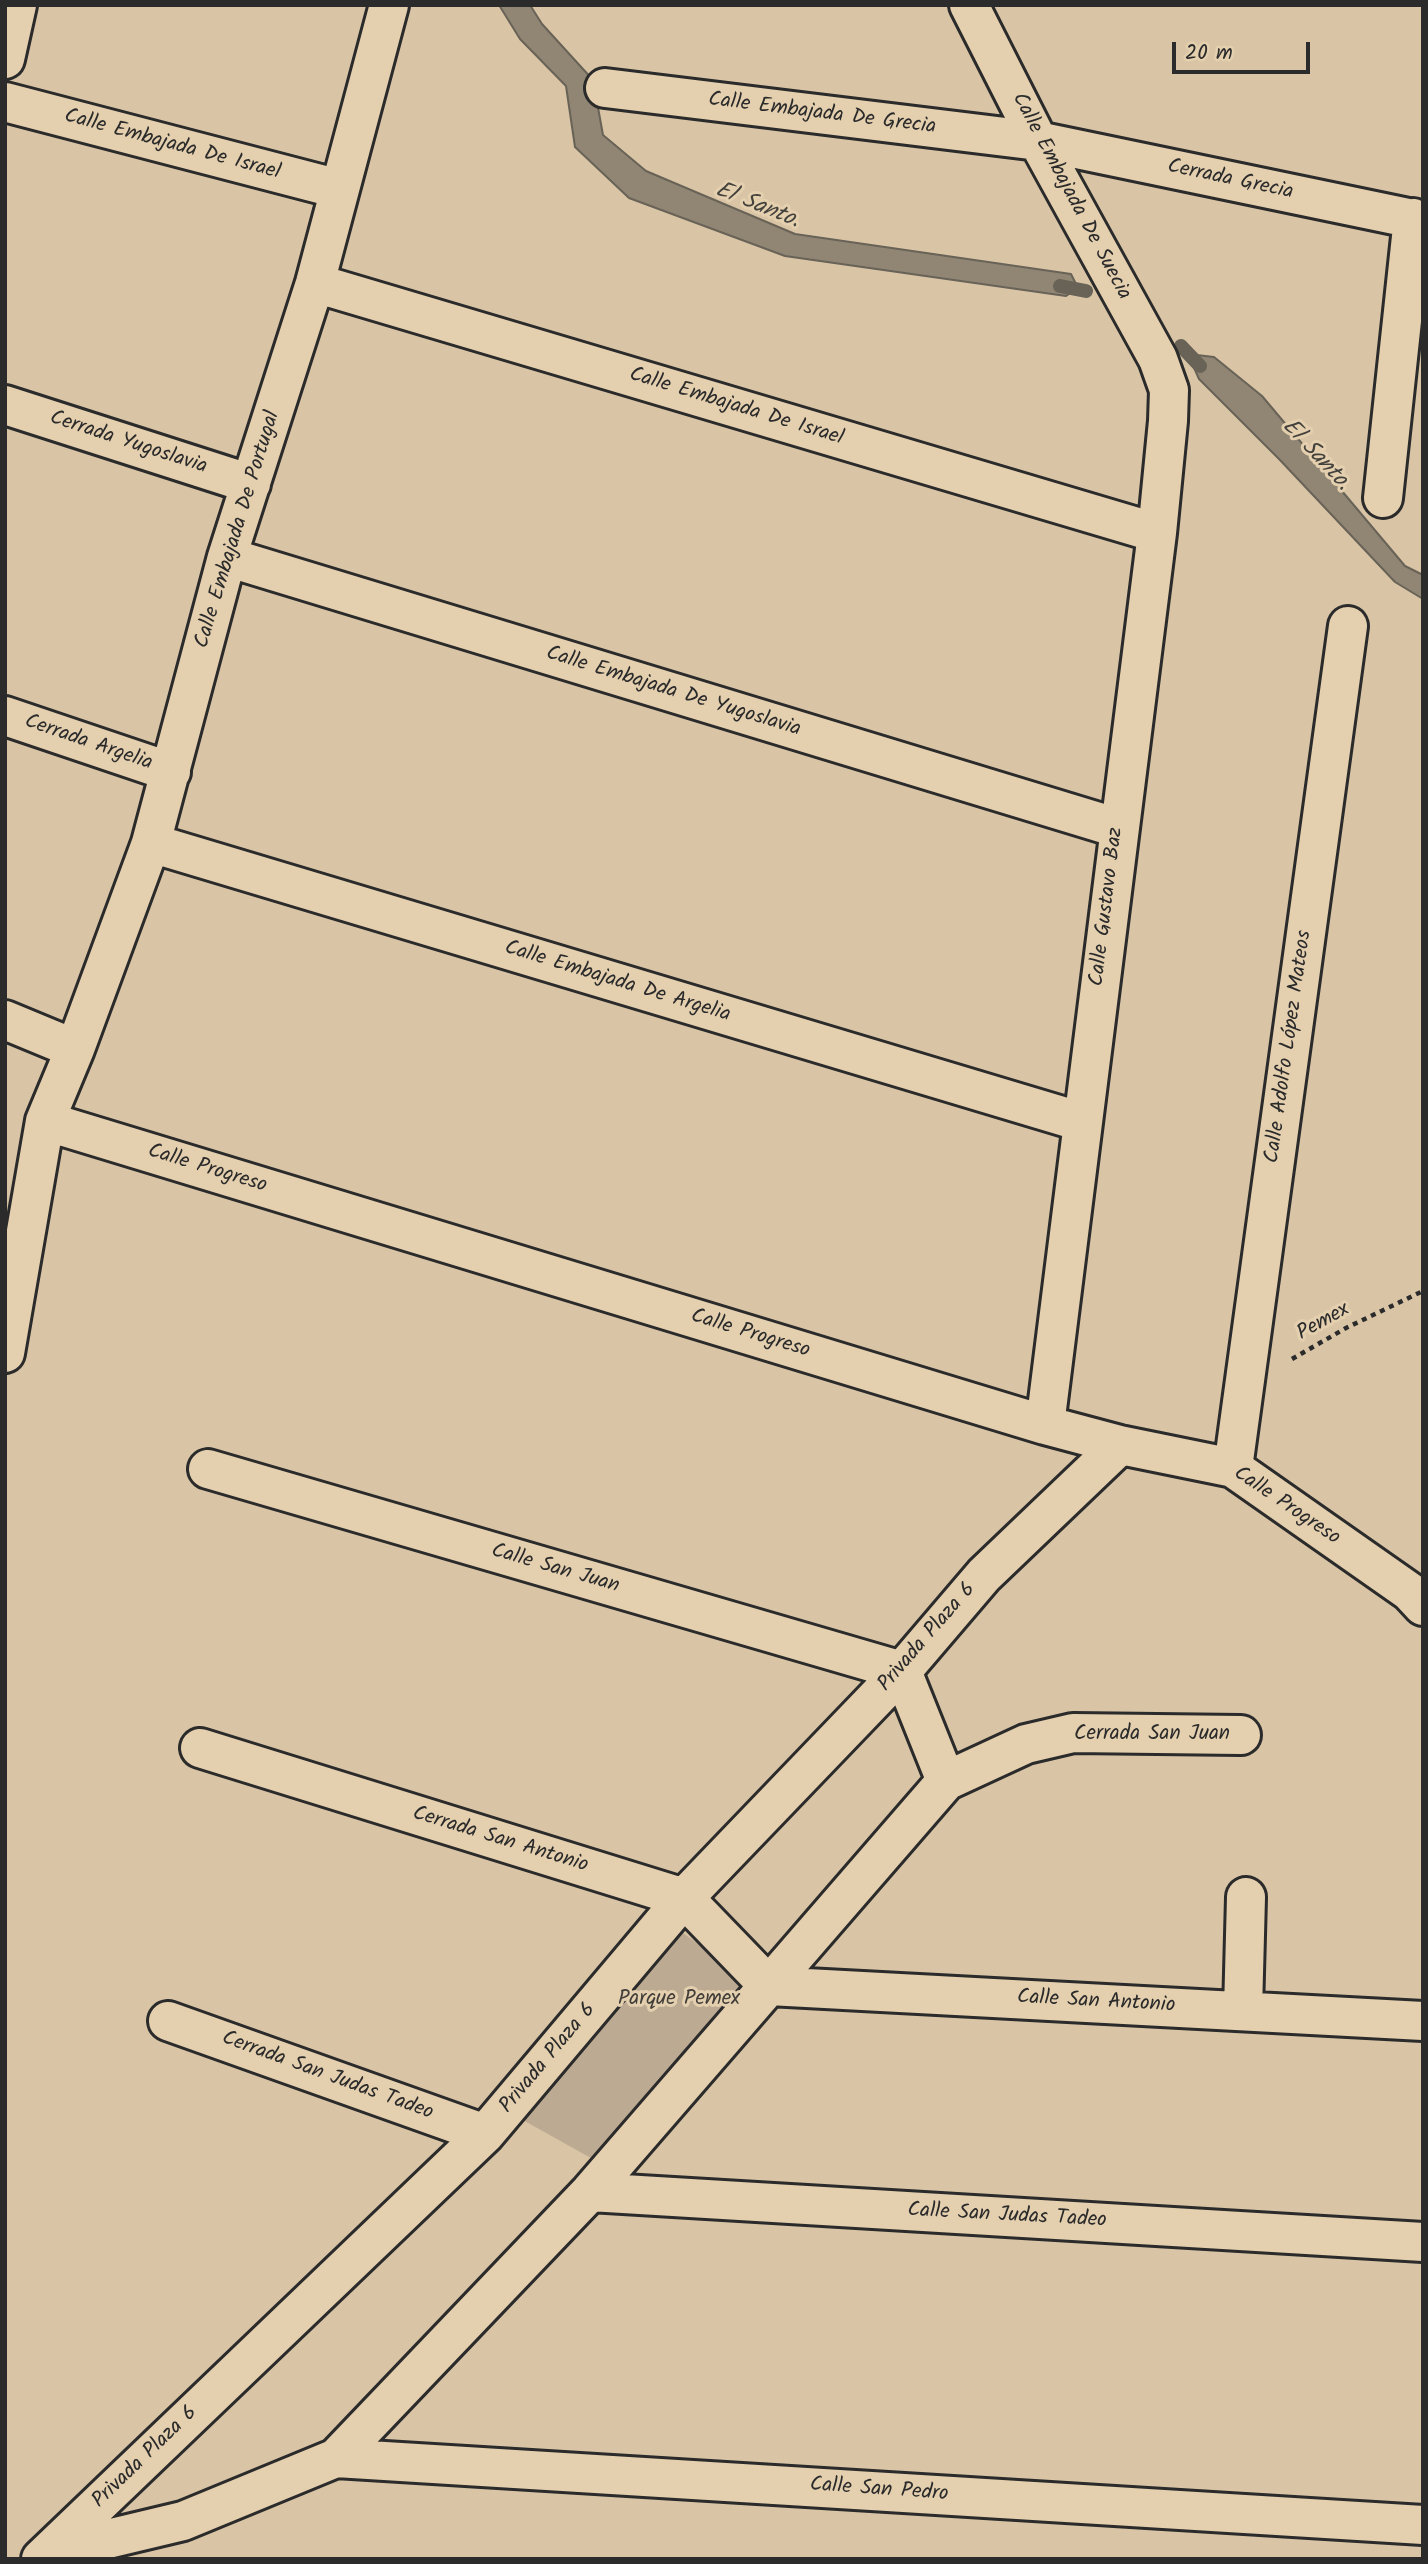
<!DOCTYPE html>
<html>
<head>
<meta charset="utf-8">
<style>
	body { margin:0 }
	#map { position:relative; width:1428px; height:2564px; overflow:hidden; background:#d9c5a6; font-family:Kalam,sans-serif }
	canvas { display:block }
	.frame { position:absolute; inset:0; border:7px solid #2b2b2b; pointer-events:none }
	.scale { position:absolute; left:1172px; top:42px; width:138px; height:32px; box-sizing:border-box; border:4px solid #2b2b2b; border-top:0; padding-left:9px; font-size:21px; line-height:24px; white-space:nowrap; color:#2b2b2b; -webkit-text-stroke:5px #e4cfae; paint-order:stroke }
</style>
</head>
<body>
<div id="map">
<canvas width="1428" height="2564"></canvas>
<div class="frame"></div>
<div class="scale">20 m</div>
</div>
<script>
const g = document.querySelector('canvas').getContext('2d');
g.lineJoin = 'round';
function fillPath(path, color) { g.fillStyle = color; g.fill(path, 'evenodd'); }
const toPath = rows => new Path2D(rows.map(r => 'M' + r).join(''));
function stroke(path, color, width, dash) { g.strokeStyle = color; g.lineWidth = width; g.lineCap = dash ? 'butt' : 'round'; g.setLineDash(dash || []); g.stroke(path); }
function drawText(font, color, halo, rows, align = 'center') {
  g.font = font + ' Kalam,sans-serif'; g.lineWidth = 6; g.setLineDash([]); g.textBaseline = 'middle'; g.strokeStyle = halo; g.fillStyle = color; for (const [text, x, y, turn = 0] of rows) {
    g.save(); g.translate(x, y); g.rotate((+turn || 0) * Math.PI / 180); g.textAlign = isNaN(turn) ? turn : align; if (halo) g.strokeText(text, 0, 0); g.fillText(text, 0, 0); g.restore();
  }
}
fillPath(toPath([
	[679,1930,752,1983,598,2162,521,2119]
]), '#bcab92');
const water = toPath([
	[499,5,530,5,542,24,593,80,603,135,646,171,795,234,1071,274,1078,288,1066,296,785,256,629,198,575,147,566,86,520,39,499,5],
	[1188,354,1214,357,1262,396,1405,566,1423,575,1423,599,1395,582,1279,459,1199,379,1188,354]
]);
fillPath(water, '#918674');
stroke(water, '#686257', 2);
stroke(toPath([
	[1060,286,1086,291],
	[1181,346,1200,366]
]), '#686257', 14);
const street = toPath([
	[969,5,1038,141,1158,359,1169,390,1168,421,1157,533,1045,1425],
	[5,59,17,5],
	[605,88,1038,141,1423,221],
	[5,102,339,189],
	[315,283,1157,533],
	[5,405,251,484],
	[1383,498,1413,218],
	[227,557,1118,828],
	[5,716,171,772],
	[151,843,1082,1122],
	[5,1020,75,1049],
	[45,1121,1045,1425,1120,1445,1233,1468,1410,1592,1423,1606],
	[5,1353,45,1121,75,1049,151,843,227,557,315,283,389,5],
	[1233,1468,1348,626],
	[208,1469,902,1671,946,1781],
	[200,1748,684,1898,769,1986,1423,2021],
	[1243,2011,1246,1897],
	[168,2021,485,2134],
	[590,2192,1423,2242],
	[336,2458,1423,2525],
	[49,2553,183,2521,336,2458,590,2192,946,1781,1026,1744,1073,1733,1241,1735],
	[41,2559,485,2134,684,1898,902,1671,984,1575,1120,1445]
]);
stroke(street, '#2b2b2b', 44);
stroke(toPath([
	[1292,1359,1346,1328,1423,1291]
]), '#2b2b2b', 4.5, [5, 5]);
stroke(street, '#e4cfae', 38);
drawText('21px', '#2b2b2b', '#e4cfae', [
	["Calle Embajada De Grecia",822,115,7],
	["Calle Embajada De Israel",172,146,15],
	["Cerrada Grecia",1230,181,12],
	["Calle Embajada De Suecia",1070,197,62],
	["Calle Embajada De Israel",736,408,17],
	["Cerrada Yugoslavia",128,444,18],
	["Calle Embajada De Portugal",239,530,-73],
	["Calle Embajada De Yugoslavia",673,693,17],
	["Cerrada Argelia",88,744,19],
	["Calle Gustavo Baz",1108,907,-83],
	["Calle Embajada De Argelia",617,983,17],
	["Calle Adolfo López Mateos",1290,1047,-82],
	["Calle Progreso",207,1170,17],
	["Pemex",1324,1323,-29],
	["Calle Progreso",750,1335,17],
	["Calle Progreso",1286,1507,34],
	["Calle San Juan",555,1570,16],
	["Privada Plaza 6",928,1638,-49],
	["Cerrada San Juan",1152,1735],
	["Cerrada San Antonio",500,1841,17],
	["Calle San Antonio",1096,2003,3],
	["Privada Plaza 6",549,2059,-50],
	["Cerrada San Judas Tadeo",327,2077,20],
	["Calle San Judas Tadeo",1007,2217,3],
	["Privada Plaza 6",146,2458,-44],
	["Calle San Pedro",879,2491,4]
]);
drawText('21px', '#413e3a', '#e4cfae', [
	["Parque Pemex",679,2000]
]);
drawText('italic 23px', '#44423d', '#e4cfae', [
	["El Santo.",757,207,22],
	["El Santo.",1315,456,47]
]);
</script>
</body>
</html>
